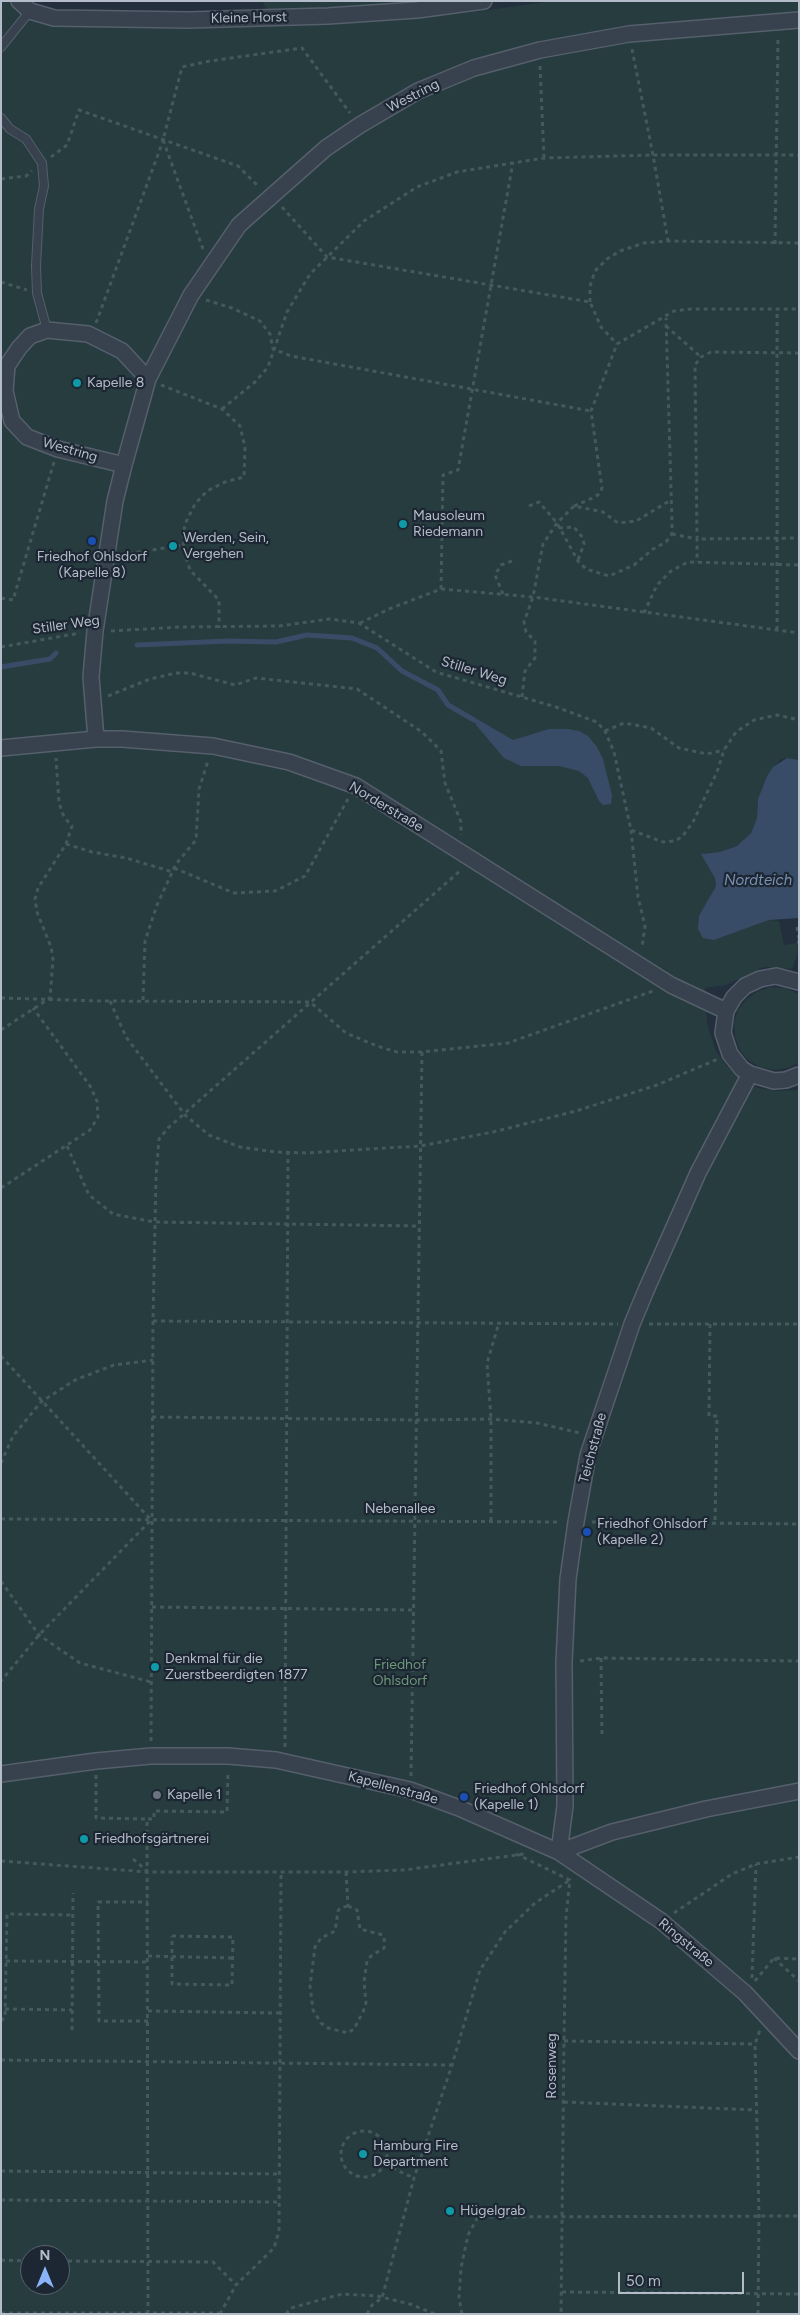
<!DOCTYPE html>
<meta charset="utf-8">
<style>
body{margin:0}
#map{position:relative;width:800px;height:2315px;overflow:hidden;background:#242f3e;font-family:Figtree,sans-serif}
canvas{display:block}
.frame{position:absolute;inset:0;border:2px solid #b4bcc9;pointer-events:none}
.north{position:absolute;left:20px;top:2245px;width:50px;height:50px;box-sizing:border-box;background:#1d2633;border:1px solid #59626f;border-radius:50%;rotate:0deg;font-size:14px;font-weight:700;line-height:20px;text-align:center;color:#b4bcc9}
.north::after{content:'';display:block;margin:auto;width:18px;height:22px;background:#8ab4f8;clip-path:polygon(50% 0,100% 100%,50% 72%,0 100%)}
.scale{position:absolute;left:618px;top:2272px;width:126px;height:22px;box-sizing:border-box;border:2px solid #b4bcc9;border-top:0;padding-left:6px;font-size:15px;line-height:18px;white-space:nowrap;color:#b4bcc9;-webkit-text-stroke:4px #1d2633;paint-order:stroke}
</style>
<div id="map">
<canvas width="800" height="2315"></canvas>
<div class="frame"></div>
<div class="north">N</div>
<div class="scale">50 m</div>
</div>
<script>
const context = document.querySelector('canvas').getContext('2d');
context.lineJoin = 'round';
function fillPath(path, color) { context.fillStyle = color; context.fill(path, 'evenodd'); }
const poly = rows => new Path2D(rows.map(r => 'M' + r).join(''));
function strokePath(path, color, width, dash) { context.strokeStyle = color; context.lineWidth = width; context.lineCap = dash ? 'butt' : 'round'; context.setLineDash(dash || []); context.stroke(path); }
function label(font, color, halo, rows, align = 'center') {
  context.font = font + ' Figtree,sans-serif'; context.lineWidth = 4.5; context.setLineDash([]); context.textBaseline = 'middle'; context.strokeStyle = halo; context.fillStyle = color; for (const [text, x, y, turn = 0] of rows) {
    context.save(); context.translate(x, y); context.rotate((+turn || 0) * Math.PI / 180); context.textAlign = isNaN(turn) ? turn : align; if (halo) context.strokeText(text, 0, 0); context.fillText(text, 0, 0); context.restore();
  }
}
fillPath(poly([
 [1,1,11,1,23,13,192,26,328,25,474,12,554,1,799,1,799,760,787,758,781,759,767,776,758,799,757,818,751,833,737,846,720,852,704,853,715,878,716,886,709,898,714,940,769,920,779,921,784,945,797,943,798,952,792,969,764,967,726,985,705,988,707,1024,716,1051,727,1066,758,1088,777,1091,799,1090,799,2314,1,2314],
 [30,2255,60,2255,60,2285,30,2285],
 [262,1,450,1,269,13],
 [771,987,785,988,799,994,799,1063,788,1068,774,1070,760,1067,748,1060,740,1050,735,1037,734,1023,738,1010,747,999,758,991]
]), '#263c3f');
fillPath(poly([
 [477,719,513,740,549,729,568,729,579,731,588,736,597,747,603,759,612,795,611,804,603,805,599,801,588,778,579,771,559,766,521,766,504,758,476,725,474,720],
 [787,758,799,760,799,918,769,920,714,940,703,938,698,929,699,916,716,886,715,878,701,854,720,852,737,846,751,833,757,818,758,799,767,776,773,767]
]), '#394c67');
strokePath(poly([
 [137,645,228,641,276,642,307,635,352,638,377,648,402,671,438,690,448,705,474,720],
 [1,667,50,659,56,653]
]), '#394c67', 5);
const service = poly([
 [1,47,30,11],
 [1,118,10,129,26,139,42,163,44,186,39,209,36,266,37,293,47,330]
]);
const minor = poly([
 [19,1,30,11,54,18,189,20,328,16,417,10,484,1],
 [124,465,58,449,27,437,12,421,5,391,7,366,19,348,30,336,47,330,88,334,122,351,148,379],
 [96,739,91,677,95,631,115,501,124,465,148,379,191,295,239,225,326,148,360,125,418,91,474,68,540,50,629,34,799,20],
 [1,748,96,739,122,739,213,746,289,762,356,786,671,985,726,1011],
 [799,982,776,976,760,979,745,986,734,997,726,1011,723,1033,730,1054,742,1069,750,1074,774,1081,786,1080,799,1075],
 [1,1774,96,1761,151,1756,228,1756,276,1760,410,1790,459,1808,559,1852,661,1921,745,1993,799,2051],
 [559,1852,565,1806,564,1662,568,1579,576,1522,588,1455,632,1324,647,1288,698,1173,750,1074],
 [559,1852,612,1832,706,1809,799,1791]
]);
strokePath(service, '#565f6c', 10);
strokePath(minor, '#565f6c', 18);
strokePath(poly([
 [632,49,653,155,668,241],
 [540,66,544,158],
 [51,157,67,145,79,110,238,166,259,187],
 [1,179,26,176,32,171],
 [282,207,327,257,590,302,601,327,617,344],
 [775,244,778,36],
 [203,249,163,140,182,67,210,61,302,48,350,113],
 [1,282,27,290],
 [206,300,232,308,260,321,270,334,273,349,291,356,591,411],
 [590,302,590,286,595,271,607,259,620,251,644,243,668,241,799,243],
 [96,323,163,141],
 [666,326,701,357],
 [799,353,711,352,701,357,695,365,697,539,799,538],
 [161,385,222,409,240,426,245,447,244,477,225,482,207,491,195,504,186,522,183,533,184,551,190,570,219,600,219,628],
 [222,409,255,382,268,367,287,312,310,274,364,221,417,187,457,172,544,158,653,155,799,155],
 [529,506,539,502,557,523,578,561,586,569,609,576,634,565,653,549,666,542,672,534,672,524,666,318],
 [574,506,595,497,600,493,602,488,591,411,617,344,674,311,691,309,799,309],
 [559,528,574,527,583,538,584,544,578,560],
 [672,534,697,539,697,562],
 [121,555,183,545],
 [441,589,443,475,458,470,513,162],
 [503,594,495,575,501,565,512,561],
 [1,598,13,600,54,462],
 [644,613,657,585,671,571,688,562,799,565],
 [360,623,389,609,441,589,533,597,799,633],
 [777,630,777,309],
 [111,631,180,627,279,626,330,619,359,623,436,672,556,707,597,722,605,731,614,752,631,830,663,842,674,841,682,837,693,822,717,772,724,750,736,732,754,720,777,715,799,720],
 [1,647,80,633],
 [108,696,150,679,176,673,190,673,235,685,256,678,357,689,422,732,441,751,445,783,461,822,461,835],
 [522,697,525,671,535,658,535,641,526,632,524,622,533,597,543,544,557,523,574,506,603,512,618,523,636,521,671,500],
 [605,731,624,723,651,728,679,748,707,754,724,750],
 [631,830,638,897,645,926,642,948],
 [66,844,92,852,126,858,173,872],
 [174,868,234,893,275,891,305,876,348,799],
 [797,927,799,939],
 [797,942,799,942],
 [1,998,101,1001,310,1002,346,1033,377,1046,397,1052,422,1052,508,1043,653,991],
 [143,1000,145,941,157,905,176,864,196,840,199,789,208,761],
 [110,1001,126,1037,185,1115,209,1135,240,1147,275,1152,306,1153,420,1146,493,1132,576,1111,657,1085,718,1059],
 [1,1030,50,998,53,959,51,947,37,912,35,899,38,888,66,844,72,826,64,817,59,803,56,758],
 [67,1146,89,1195,113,1214,155,1222,419,1226],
 [1,1188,90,1130,98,1117,97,1101,90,1086,33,1008],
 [153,1321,618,1324],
 [649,1324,799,1324],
 [710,1324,709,1416,717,1416,715,1523],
 [1,1356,151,1520,39,1635,1,1681],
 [152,1417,416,1420,491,1419,537,1423,580,1433],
 [1,1463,13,1436,41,1402,75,1380,114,1365,153,1360],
 [1,1519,561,1522],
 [491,1521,491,1419,487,1363,499,1323],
 [592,1522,799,1524],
 [1,1581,39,1635,80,1663,151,1682],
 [152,1607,413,1610],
 [601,1658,602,1737],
 [580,1661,601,1658,799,1661],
 [151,1741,153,1321,156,1176,159,1139,168,1128,461,870],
 [285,1747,288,1152],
 [96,1775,96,1818,147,1819],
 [411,1776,422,1052],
 [516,1854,570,1880,566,1916,564,2041,561,2314],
 [133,1859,147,1871],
 [1,1861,148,1872,346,1872,404,1870,524,1854],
 [346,1872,348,1906],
 [348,1906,357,1910,360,1929,383,1935,385,1943,384,1948,371,1956,367,1961,364,1982,366,2003,363,2012,354,2029,348,2033,328,2028,321,2023,313,2010,310,1986,315,1947,321,1938,335,1931,338,1911,340,1908,348,1906],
 [674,1913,732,1874,756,1864,799,1857],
 [172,1936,233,1937,232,1985,172,1984,172,1936],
 [148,1956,233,1958],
 [774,1958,799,1981],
 [6,1961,148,1962],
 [752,1978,756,1864],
 [755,1981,774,1958,799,1959],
 [5,2009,72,2010],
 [148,2011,280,2013],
 [1,2021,5,2017,7,1914,73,1915],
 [148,2021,99,2021,98,1902,148,1902],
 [72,2030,73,1893],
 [564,2041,755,2044],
 [1,2060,452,2065],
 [564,2102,756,2110],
 '341 2154a23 23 0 1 1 46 0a23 23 0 1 1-46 0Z',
 [385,2165,414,2178],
 [1,2171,279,2174],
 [1,2200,278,2202],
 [1,2260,30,2261],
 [60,2261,213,2262,236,2285],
 [562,2292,799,2294],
 [1,2313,221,2313],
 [148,2314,147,1819,154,1819,154,1811,227,1812,228,1771],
 [220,2314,236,2285,274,2248,279,2231,281,1873],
 [286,2314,291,2308,342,2294,377,2296,410,2304,435,2314],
 [367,2314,372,2305,382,2298,414,2178,452,2065,480,1970,505,1932,535,1903,570,1880],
 [462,2314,459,2298,461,2268,468,2235,478,2217,799,2216],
 [758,2314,759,2216,755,2044,760,2030]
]), '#44595c', 3, [4, 4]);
strokePath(service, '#38414e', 8);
strokePath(minor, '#38414e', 15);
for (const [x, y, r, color] of [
 [77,383,5,"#0f9aa8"],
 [403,524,5,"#0f9aa8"],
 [92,541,5,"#1a4fb4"],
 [173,546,5,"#0f9aa8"],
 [587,1532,5,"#1a4fb4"],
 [155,1667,5,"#0f9aa8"],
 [157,1795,5,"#6b7280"],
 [464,1797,5,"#1a4fb4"],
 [84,1839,5,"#0f9aa8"],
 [363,2154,5,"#0f9aa8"],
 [450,2211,5,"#0f9aa8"]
]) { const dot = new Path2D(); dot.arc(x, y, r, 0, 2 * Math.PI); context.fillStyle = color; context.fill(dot); strokePath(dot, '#1d2633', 2); }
label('14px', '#b4bcc9', '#1d2633', [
 ["Kleine Horst",249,18,-1],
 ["Westring",413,96,-27],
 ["Westring",70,450,16],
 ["Stiller Weg",66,625,-8],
 ["Stiller Weg",474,671,17],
 ["Norderstraße",386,807,31],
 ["Teichstraße",593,1448,-75],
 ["Nebenallee",400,1509],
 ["Kapellenstraße",393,1788,15],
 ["Ringstraße",686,1943,40],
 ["Rosenweg",552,2066,-90]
]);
label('14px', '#b4bcc9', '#1d2633', [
 ["Kapelle 8",87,383],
 ["Mausoleum",413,516],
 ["Riedemann",413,532],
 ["Werden, Sein,",183,538],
 ["Vergehen",183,554],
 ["Friedhof Ohlsdorf",92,557,"center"],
 ["(Kapelle 8)",92,573,"center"],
 ["Friedhof Ohlsdorf",597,1524],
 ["(Kapelle 2)",597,1540],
 ["Denkmal für die",165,1659],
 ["Zuerstbeerdigten 1877",165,1675],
 ["Friedhof Ohlsdorf",474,1789],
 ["(Kapelle 1)",474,1805],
 ["Kapelle 1",167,1795],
 ["Friedhofsgärtnerei",94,1839],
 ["Hamburg Fire",373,2146],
 ["Department",373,2162],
 ["Hügelgrab",460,2211]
], 'left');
label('14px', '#6b9a76', '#1d2633', [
 ["Friedhof",400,1665],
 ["Ohlsdorf",400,1681]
]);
label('italic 15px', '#7c92b1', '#1d2633', [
 ["Nordteich",758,881]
]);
</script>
